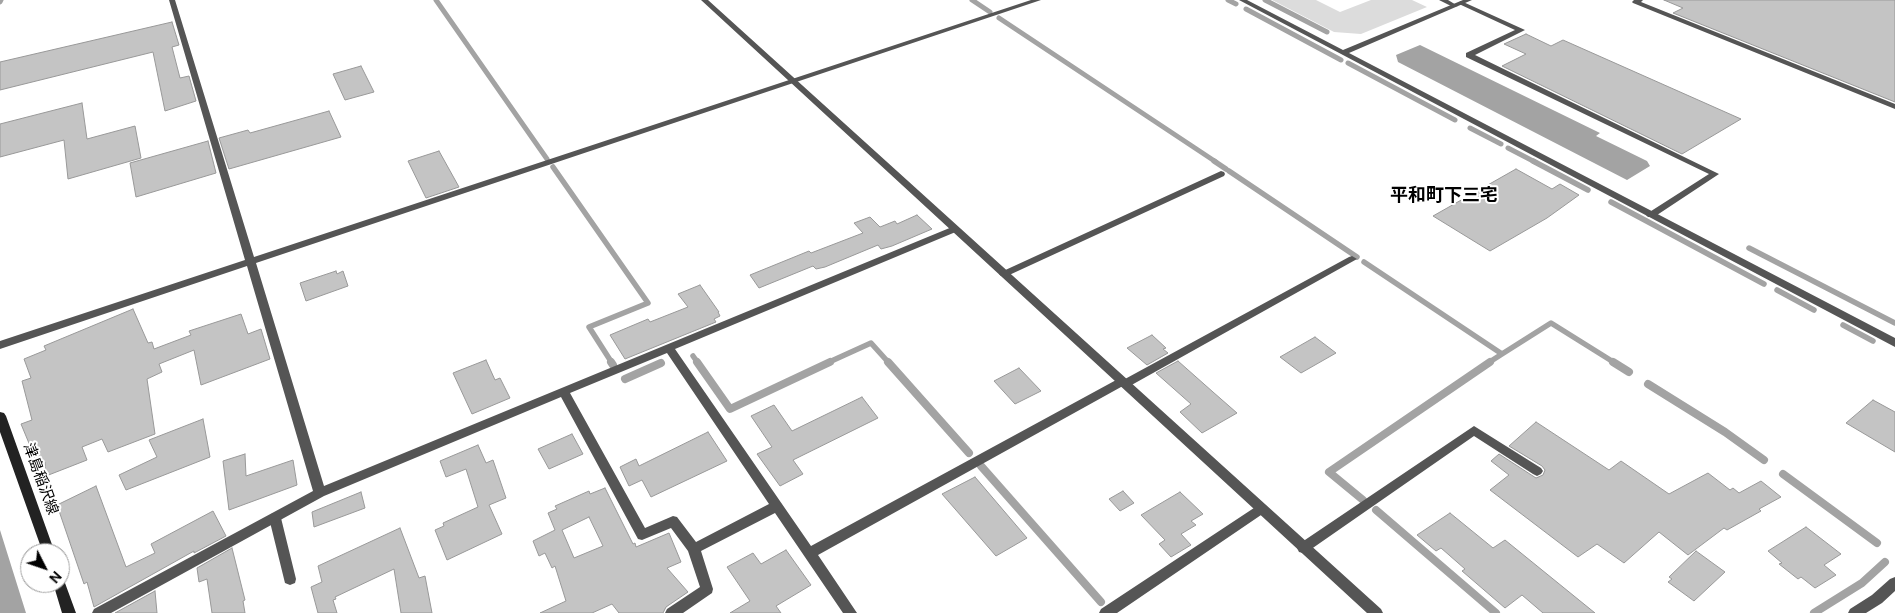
<!DOCTYPE html>
<meta charset="utf-8">
<style>
body{margin:0}
#map{position:relative;width:1895px;height:613px;overflow:hidden;background:#fff;font-family:"DM Sans",sans-serif}
canvas{display:block}
.north{position:absolute;left:20px;top:543px;width:50px;height:50px;box-sizing:border-box;background:#fff;border:1px solid #999;border-radius:50%;rotate:131deg;font-size:14px;font-weight:700;line-height:20px;text-align:center;color:#000}
.north::after{content:'';display:block;margin:auto;width:18px;height:22px;background:#000;clip-path:polygon(50% 0,100% 100%,50% 72%,0 100%)}
</style>
<div id="map">
<canvas width="1895" height="613"></canvas>
<div class="north">N</div>
</div>
<script>
const context = document.querySelector('canvas').getContext('2d');
context.lineJoin = 'round';
function fillPath(path, color) { context.fillStyle = color; context.fill(path, 'evenodd'); }
const poly = rows => new Path2D(rows.map(r => 'M' + r).join(''));
function strokePath(path, color, width, dash) { context.strokeStyle = color; context.lineWidth = width; context.lineCap = dash ? 'butt' : 'round'; context.setLineDash(dash || []); context.stroke(path); }
function label(font, color, halo, rows, align = 'center') {
  context.font = font + ' "DM Sans","Noto Sans JP",sans-serif'; context.lineWidth = 4; context.setLineDash([]); context.textBaseline = 'middle'; context.strokeStyle = halo; context.fillStyle = color; for (const [text, x, y, turn = 0] of rows) {
    context.save(); context.translate(x, y); context.rotate((+turn || 0) * Math.PI / 180); context.textAlign = isNaN(turn) ? turn : align; if (halo) context.strokeText(text, 0, 0); context.fillText(text, 0, 0); context.restore();
  }
}
fillPath(poly([
 [1272,0,1316,0,1340,12,1371,0,1412,0,1427,7,1361,34,1334,32]
]), '#dcdcdc');
fillPath(poly([
 [1420,45,1600,133,1596,136,1647,161,1650,166,1627,180,1398,62,1396,55],
 [0,530,26,613,0,613]
]), '#a3a3a3');
strokePath(poly([
 [436,0,547,159],
 [972,0,990,12],
 [1228,0,1236,4],
 [1265,0,1327,32],
 [0,2,1,0],
 [1246,9,1341,60],
 [999,18,1216,162],
 [1348,63,1455,120],
 [1470,128,1501,144],
 [1508,148,1535,162]
]), '#a3a3a3', 5);
strokePath(poly([
 [1214,161,1226,169],
 [1533,161,1588,190],
 [553,167,648,303,589,327,612,363],
 [1229,171,1357,257],
 [1611,202,1764,284],
 [1749,248,1895,323],
 [1364,262,1502,354,1551,323,1615,363],
 [1777,290,1814,310],
 [1843,325,1873,341],
 [693,356,698,363],
 [827,363,871,343,889,363],
 [1488,363,1502,354]
]), '#a3a3a3', 5.5);
strokePath(poly([
 [611,362,613,365],
 [697,362,730,409,830,362],
 [888,362,969,453],
 [1613,362,1629,372],
 [625,379,661,363],
 [1648,384,1725,432,1764,460],
 [981,466,1101,602],
 [1783,474,1877,543],
 [1363,500,1329,472,1490,362],
 [1376,510,1496,613],
 [1814,613,1862,583,1885,562]
]), '#a3a3a3', 8);
const building = poly([
 [1664,0,1895,0,1895,102,1673,13,1683,8,1664,0],
 [172,22,179,45,172,47,180,78,189,76,196,101,165,111,153,52,0,90,0,62,172,22],
 [1526,34,1551,46,1563,40,1741,119,1682,154,1502,66,1526,54,1504,44,1526,34],
 [361,66,374,92,345,100,333,74,361,66],
 [82,103,87,139,135,126,141,158,68,179,64,140,0,157,0,124,82,103],
 [329,111,341,137,229,169,219,138,248,130,250,133,329,111],
 [208,141,216,173,136,197,130,163,208,141],
 [439,151,459,187,426,198,408,161,439,151],
 [1516,169,1552,189,1560,184,1579,195,1547,218,1490,251,1433,216,1516,169],
 [917,215,932,229,892,246,881,249,878,245,825,267,816,269,813,266,759,288,750,275,809,251,811,253,863,233,854,223,870,217,880,227,895,221,897,224,917,215],
 [336,271,337,274,343,271,348,286,306,301,300,283,336,271],
 [700,285,719,312,718,312,720,316,714,319,716,322,625,359,610,335,648,319,650,322,688,307,678,294,700,285],
 [133,309,148,343,152,342,154,349,191,335,189,331,241,314,248,334,261,329,270,359,201,385,194,350,159,364,162,372,147,379,155,434,108,452,102,439,82,447,87,460,46,476,45,462,38,465,21,424,32,420,22,381,31,378,24,359,46,350,44,346,133,309],
 [1152,335,1166,348,1163,349,1168,353,1147,365,1127,348,1152,335],
 [1315,337,1336,353,1301,373,1280,357,1315,337],
 [486,360,495,380,500,378,510,398,472,414,453,373,486,360],
 [1178,361,1213,392,1237,413,1202,433,1180,412,1191,404,1156,373,1178,361],
 [1019,368,1041,391,1015,404,994,381,1019,368],
 [862,397,878,418,793,460,803,474,780,486,757,454,772,447,751,416,774,405,792,431,862,397],
 [1873,400,1895,412,1895,452,1846,423,1873,400],
 [203,419,210,457,126,490,119,475,157,457,149,440,203,419],
 [1536,422,1609,470,1621,461,1669,494,1708,473,1730,490,1733,488,1739,493,1761,481,1781,497,1759,509,1761,511,1727,530,1724,528,1688,555,1659,532,1624,563,1597,544,1578,557,1490,490,1509,475,1491,461,1499,454,1536,478,1543,475,1545,470,1542,466,1509,446,1536,422],
 [708,432,727,461,651,497,642,480,629,486,620,467,636,459,639,466,708,432],
 [572,434,583,454,549,469,538,449,572,434],
 [478,445,486,463,493,460,506,498,489,505,502,534,447,560,435,530,444,526,443,523,478,507,466,469,446,477,440,461,478,445],
 [245,454,246,476,293,460,297,485,229,510,223,461,245,454],
 [975,477,1027,538,996,556,942,494,975,477],
 [96,486,126,567,155,553,151,544,213,511,226,536,194,553,194,551,94,607,87,582,84,584,57,505,96,486],
 [605,488,633,544,635,543,636,547,669,533,681,562,667,568,688,592,666,607,663,613,619,613,612,604,592,613,540,613,566,601,555,566,552,568,545,553,539,556,533,541,555,530,548,513,557,509,555,506,589,491,590,494,605,488],
 [589,517,603,546,574,558,562,530,589,517],
 [1123,491,1134,503,1120,511,1109,499,1123,491],
 [361,492,365,508,314,527,312,512,361,492],
 [1180,492,1203,514,1191,521,1196,525,1181,534,1191,545,1171,557,1159,544,1165,540,1141,515,1180,492],
 [1450,513,1493,548,1505,540,1595,613,1543,613,1522,595,1505,608,1462,571,1465,569,1441,548,1436,551,1417,535,1450,513],
 [1806,527,1841,554,1824,565,1836,575,1815,588,1801,577,1798,579,1779,564,1782,563,1768,551,1806,527],
 [400,528,419,578,425,576,432,613,401,613,394,569,335,597,336,599,333,600,337,613,318,613,311,587,322,582,318,566,400,528],
 [232,548,245,600,243,601,245,613,212,613,207,579,199,582,197,568,232,548],
 [786,550,811,585,776,606,781,613,730,613,750,601,727,567,753,553,761,564,786,550],
 [1696,551,1725,572,1694,601,1668,582,1672,579,1669,577,1696,551],
 [155,591,157,613,115,613,155,591]
]);
fillPath(building, '#c4c4c4');
strokePath(building, '#999', 1);
fillPath(poly([
 [1439,0,1448,0,1458,6,1453,7,1439,0],
 [1634,0,1643,0,1641,2,1895,104,1895,109,1633,3,1632,2,1634,0],
 [1461,1,1525,30,1475,55,1719,174,1654,217,1648,217,1646,215,1648,213,1709,174,1466,57,1466,53,1515,30,1459,4,1458,3,1461,1],
 [1474,426,1541,468,1543,471,1541,474,1537,476,1533,474,1474,436,1307,552,1303,553,1299,552,1297,548,1299,544,1474,426],
 [275,513,279,514,281,518,296,579,295,583,290,585,285,583,284,579,269,518,271,514,275,513]
]), '#555');
fillPath(poly([
 [169,0,175,0,254,257,1031,0,1041,0,256,263,324,486,952,227,958,227,960,229,958,231,675,349,811,546,1118,379,1125,379,1349,257,1352,256,1357,259,1128,387,1121,387,818,555,857,613,843,613,775,513,701,551,713,589,712,593,683,613,665,613,667,609,700,587,688,551,671,528,642,540,638,539,561,397,324,496,111,613,92,613,94,609,313,491,247,266,0,349,0,341,245,260,169,0],
 [667,353,769,504,696,542,677,517,673,516,645,528,570,393,667,353],
 [1221,171,1224,172,1225,174,1224,176,1007,276,1001,276,999,274,1001,272,1221,171],
 [1260,504,1264,505,1266,509,1264,513,1117,613,1099,613,1101,609,1260,504]
]), '#555');
fillPath(poly([
 [701,0,708,0,1381,609,1383,613,1367,613,701,0],
 [1239,0,1247,0,1343,50,1463,0,1472,0,1349,53,1895,338,1895,347,1239,0],
 [1895,577,1895,591,1882,603,1866,613,1848,613,1850,609,1872,595,1890,579,1895,577]
]), '#555');
fillPath(poly([
 [0,412,4,413,6,416,55,553,43,553,0,432,0,412],
 [60,578,64,579,65,583,76,613,62,613,53,583,60,583,60,578]
]), '#222');
label('15px', '#000', '#fff', [
 ["津島稲沢線",40,479,70]
]);
label('bold 18px', '#000', '#fff', [
 ["平和町下三宅",1444,196]
]);
</script>
